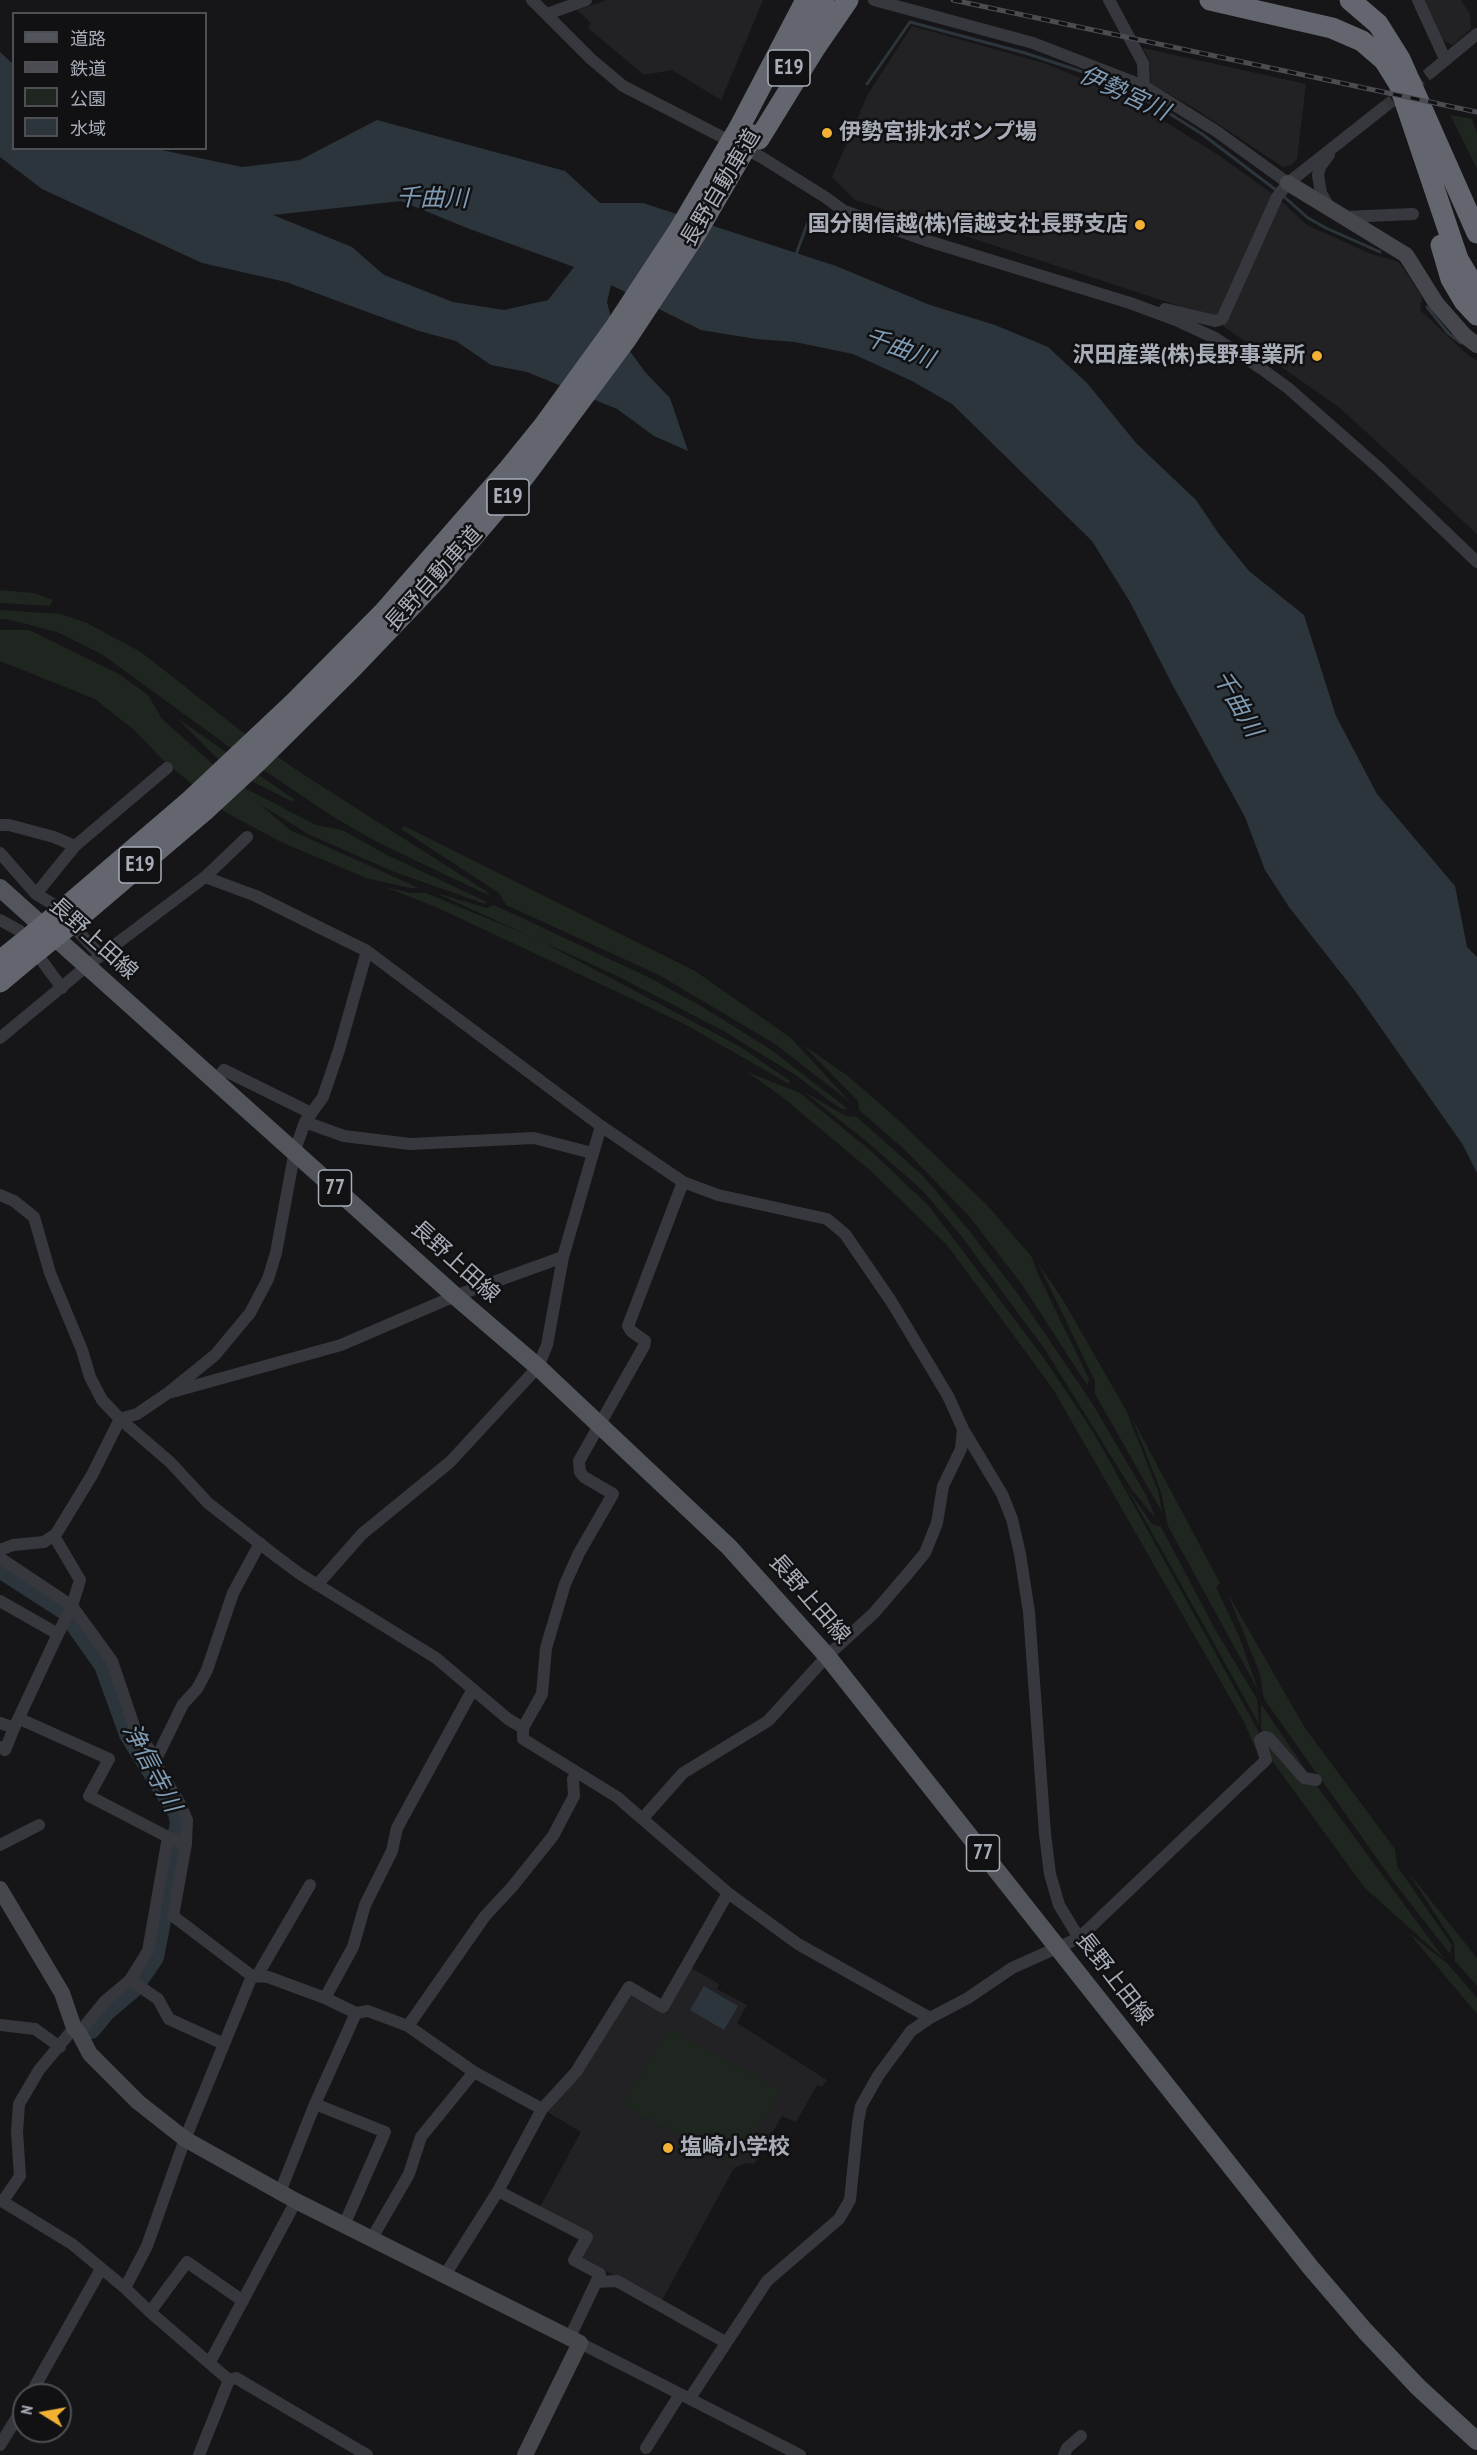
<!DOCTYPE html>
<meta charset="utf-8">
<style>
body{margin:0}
#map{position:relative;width:1477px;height:2455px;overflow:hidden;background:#161618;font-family:"PT Sans Narrow","Noto Sans JP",sans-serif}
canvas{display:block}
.legend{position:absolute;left:12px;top:12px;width:195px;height:138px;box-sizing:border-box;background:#111113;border:2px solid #4d4f55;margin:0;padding:8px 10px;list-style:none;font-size:18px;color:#a8adb8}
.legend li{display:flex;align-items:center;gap:12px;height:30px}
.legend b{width:30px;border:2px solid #4d4f55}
.north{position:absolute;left:12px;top:2383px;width:60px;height:60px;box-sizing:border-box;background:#111113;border:2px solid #4d4f55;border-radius:50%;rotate:281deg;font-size:16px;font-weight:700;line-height:24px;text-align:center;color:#a8adb8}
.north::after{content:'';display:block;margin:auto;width:21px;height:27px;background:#f2b134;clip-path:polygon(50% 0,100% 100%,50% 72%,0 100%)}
</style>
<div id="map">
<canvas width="1477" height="2455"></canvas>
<ul class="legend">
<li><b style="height:8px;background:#53555c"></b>道路</li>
<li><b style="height:8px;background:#4a4c52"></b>鉄道</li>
<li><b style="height:16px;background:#1e261f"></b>公園</li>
<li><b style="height:16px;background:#2c353c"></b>水域</li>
</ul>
<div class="north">N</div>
</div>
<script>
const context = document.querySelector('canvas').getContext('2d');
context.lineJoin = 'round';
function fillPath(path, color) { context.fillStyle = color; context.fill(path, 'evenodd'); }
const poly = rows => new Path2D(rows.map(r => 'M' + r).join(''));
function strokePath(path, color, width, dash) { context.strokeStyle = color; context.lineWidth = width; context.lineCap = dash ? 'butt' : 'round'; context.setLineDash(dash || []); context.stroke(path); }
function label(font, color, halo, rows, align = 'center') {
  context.font = font + ' "PT Sans Narrow","Noto Sans JP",sans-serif'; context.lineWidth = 5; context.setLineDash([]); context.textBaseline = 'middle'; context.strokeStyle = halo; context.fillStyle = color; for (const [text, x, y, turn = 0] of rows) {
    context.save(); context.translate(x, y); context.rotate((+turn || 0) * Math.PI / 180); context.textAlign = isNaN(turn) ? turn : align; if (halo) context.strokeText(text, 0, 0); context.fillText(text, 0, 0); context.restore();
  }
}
fillPath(poly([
 [607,0,763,0,721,100,672,70,644,75,588,28,591,23,577,10],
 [1424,0,1461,0,1470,14,1471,29,1453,45,1440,39],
 [912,26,1044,63,1124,96,1220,156,1274,195,1222,311,1217,316,1210,316,855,200,832,177,868,94],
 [1143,48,1306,84,1297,159,1292,165,1283,167,1194,108,1151,84,1149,59],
 [1280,200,1307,225,1371,254,1399,262,1422,297,1420,310,1469,356,1477,360,1477,534,1340,408,1223,326],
 [690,1967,719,1984,717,1989,747,2005,737,2023,827,2080,822,2087,817,2085,796,2122,782,2116,754,2164,746,2163,734,2168,661,2302,583,2258,582,2253,593,2235,540,2207,581,2132,546,2111,629,1991,665,2011]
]), '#222225');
fillPath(poly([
 [1450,115,1472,119,1477,133,1477,169],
 [0,590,34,593,53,600,50,606,0,603],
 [0,610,61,614,87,623,141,652,241,731,298,771,486,891,490,896,377,842,332,816,228,746,103,655,57,632,6,619,0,619],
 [0,630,29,630,119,674,148,695,162,719,233,782,316,825,342,830,387,855,487,902,485,904,392,871,310,835,261,805,290,830,419,888,410,888,366,878,281,842,225,812,163,760,134,730,95,699,0,661],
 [177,718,295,800,291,801,257,784,221,762],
 [404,826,695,971,791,1038,850,1102,775,1044,659,975,506,905,499,893,401,829],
 [385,887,412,893,426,893,537,939,739,1046,790,1081,789,1084,688,1026,628,997,438,908],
 [436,893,480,906,487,908,494,905,648,977,701,1006,770,1049,848,1109,842,1109,827,1099,797,1076,722,1030,617,976],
 [803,1045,848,1076,895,1117,987,1205,1032,1257,1037,1272,1089,1379,1087,1385,1023,1286,969,1216,905,1150,859,1110,858,1101],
 [747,1072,800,1093,872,1152,928,1205,1043,1357,1094,1433,1254,1723,1258,1731,1260,1759,1244,1722,1053,1389,947,1245,872,1172,781,1096],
 [804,1092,846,1116,857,1117,923,1176,967,1228,1018,1294,1092,1403,1146,1495,1156,1519,1132,1490,1046,1351,959,1233,922,1190,865,1140],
 [1038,1263,1063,1300,1127,1412,1158,1491,1162,1512,1095,1394,1095,1381],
 [1131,1416,1220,1583,1216,1587,1239,1636,1258,1690,1168,1526,1161,1492],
 [1127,1488,1152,1524,1161,1527,1215,1629,1257,1699,1259,1724],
 [1227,1592,1305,1728,1395,1849,1397,1866,1452,1945,1450,1954,1393,1881,1264,1699,1260,1674],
 [1261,1704,1310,1776,1261,1729],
 [1266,1740,1317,1786,1445,1960,1364,1887,1270,1758],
 [1408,1872,1477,1958,1477,1986,1455,1961,1454,1943],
 [1409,1933,1448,1964,1477,1998,1477,2014],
 [669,2028,782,2091,733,2164,622,2105]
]), '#1e261f');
fillPath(poly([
 [0,52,13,64,14,148,157,149,242,167,300,160,377,120,565,171,600,203,643,203,836,266,930,305,995,325,1048,347,1087,383,1136,443,1196,500,1219,534,1249,571,1304,615,1336,716,1377,794,1455,886,1467,947,1477,957,1477,1173,1463,1145,1355,991,1289,907,1265,870,1245,817,1172,684,1130,602,1092,541,952,404,912,381,853,354,795,342,756,339,701,330,611,285,607,302,614,329,645,372,670,398,688,451,654,436,617,409,527,372,491,365,456,341,419,331,286,282,202,263,42,189,0,157],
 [401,201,467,228,574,267,548,300,504,310,453,302,384,275,352,247,273,215],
 [704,1986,738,2006,724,2030,690,2010]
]), '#2c353c');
strokePath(poly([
 [867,84,910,22,1025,53,1083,72,1122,89,1159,107,1202,134,1276,190],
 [1281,194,1308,218,1326,228,1380,252],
 [795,257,808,222],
 [1427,307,1448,333,1461,343]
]), '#2c353c', 3);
strokePath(poly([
 [0,1568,65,1610,104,1665,129,1734,178,1813,180,1823,154,1957,132,1989,105,2012,91,2029]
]), '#2c353c', 20);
strokePath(poly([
 [1383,108,1431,72]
]), '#333438', 12, [12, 6]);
strokePath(poly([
 [532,0,591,59,623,86,761,157,825,197,844,211,928,241,1130,303,1176,320,1215,338,1262,369,1288,388,1380,469,1477,562],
 [874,0,1033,43,1144,86,1216,131,1288,183],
 [1109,0,1143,63,1144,86],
 [1418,0,1445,59],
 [547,14,586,0],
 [1431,72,1477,34],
 [1329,207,1321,193,1318,175,1320,167,1329,155],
 [1344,217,1413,214],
 [1165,309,1215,321,1222,319,1277,197,1288,183,1383,108],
 [0,825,9,825,54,837,75,846],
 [0,853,36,894],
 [205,877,256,896,367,951,601,1126,683,1182,718,1195,827,1219,845,1234,891,1301,948,1396,963,1429,1002,1494,1012,1519,1020,1554,1029,1612,1045,1834,1050,1874,1059,1905,1079,1938],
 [0,920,20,931,62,988],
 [101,956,51,903,36,894,75,846,167,768],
 [0,1038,87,966,205,877,247,837],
 [215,1081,224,1070,311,1113],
 [305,1122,344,1136,410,1144,534,1138,592,1153],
 [683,1182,628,1326,631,1331,645,1341,644,1346,579,1461,580,1472,584,1477,613,1494,579,1553,565,1584,546,1648,542,1694,523,1728,523,1739,617,1797,728,1893,798,1944,930,2018],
 [0,1195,14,1201,34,1217,50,1273,82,1350,90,1377,102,1400,120,1419,170,1462,208,1503,277,1557,300,1574,436,1658,508,1719,523,1728],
 [172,1392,341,1345,455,1296,563,1257],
 [260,1543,233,1593,207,1670,197,1689,183,1704,156,1759,159,1769,180,1804,187,1820,186,1844,173,1916,252,1976,268,1977,325,1998,356,2013,368,2011,408,2026,474,2072,542,2109],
 [0,1550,13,1545,44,1542,56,1534,92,1475,120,1419,137,1414,168,1393,215,1355,250,1313,268,1279,276,1253,295,1150,305,1122,323,1097,339,1050,367,951],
 [0,1558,72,1606,80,1580,54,1536],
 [317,1585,362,1534,450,1462,538,1367,547,1345,563,1257,601,1126],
 [0,1601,58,1634,14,1728,0,1723],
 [58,1634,72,1606,112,1661,135,1729,156,1759],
 [20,1719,109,1759,89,1796,168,1837,186,1844],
 [0,1747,5,1750,14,1728],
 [643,1818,683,1773,768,1721,827,1656,874,1613,910,1571,925,1553,937,1523,943,1486,961,1449,963,1429],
 [0,1845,39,1825],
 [257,1976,310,1885],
 [130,1980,158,1999,169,2019,224,2044],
 [325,1998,353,1947,365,1905,392,1851,397,1828,473,1689],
 [0,2025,35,2029,60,2047],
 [408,2026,485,1916,512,1887,553,1836,574,1796,573,1779,576,1774],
 [79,2033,105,2001,130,1980,148,1951,168,1837],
 [315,2104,385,2132,344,2225],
 [498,2191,587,2237,574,2260,600,2274,570,2337],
 [280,2192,315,2104,356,2013],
 [0,2200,72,2244,125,2288,150,2312,229,2380],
 [3,2201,20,2176,17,2132,19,2104,39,2070,74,2028],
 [372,2238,409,2174,421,2137,474,2072],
 [445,2275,498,2191,542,2109,576,2072,629,1987,663,2007,728,1893],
 [596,2282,617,2281,725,2342],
 [125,2288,147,2246,185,2139,252,1976],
 [150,2312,187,2262,243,2301],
 [580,2343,800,2455],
 [210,2362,296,2201],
 [229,2380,236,2378,367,2455],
 [30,2395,101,2269],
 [690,2398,767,2281,839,2219,850,2200,858,2122,861,2106,878,2076,911,2031,930,2018,968,1998,1012,1968,1079,1938,1266,1760,1260,1740,1264,1737,1269,1738,1304,1778,1316,1780],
 [0,2445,24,2406],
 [646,2448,680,2394],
 [199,2455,229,2380],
 [1064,2455,1067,2448,1081,2436]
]), '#37383d', 12);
strokePath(poly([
 [1288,183,1406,255,1436,303,1465,336,1477,345],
 [0,1889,62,1993,74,2028,79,2033,90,2054,138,2102,185,2139,296,2201,580,2343,525,2455]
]), '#45474d', 16);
strokePath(poly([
 [0,888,455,1296,538,1367,729,1547,827,1656,1311,2268,1365,2331,1418,2387,1477,2441]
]), '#53555c', 18);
strokePath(poly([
 [1210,0,1332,28,1362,41,1384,60,1399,84,1458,259,1477,291],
 [1350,0,1378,24,1400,59,1477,233],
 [797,53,824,0],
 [739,128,806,0],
 [759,139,815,48,848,0],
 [1441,245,1451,279,1464,301,1477,315],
 [66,907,191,800],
 [76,920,204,811],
 [0,961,20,945],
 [0,982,31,956]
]), '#63666e', 21);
const rail = poly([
 [953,0,1477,112]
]);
strokePath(rail, '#4a4c52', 5);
strokePath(rail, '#111113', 3, [9]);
strokePath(poly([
 [191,800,295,702,384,612,507,471,545,424,614,329,679,230,739,128],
 [204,811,258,761,353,667,438,578,524,477,627,338,695,235,753,135],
 [20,945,66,907],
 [31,956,76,920]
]), '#63666e', 21);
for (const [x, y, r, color] of [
 [827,133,6,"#f2b134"],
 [1140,225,6,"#f2b134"],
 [1317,356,6,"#f2b134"],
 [668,2148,6,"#f2b134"]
]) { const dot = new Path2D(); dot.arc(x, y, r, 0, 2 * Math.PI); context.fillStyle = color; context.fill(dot); strokePath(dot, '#111113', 2); }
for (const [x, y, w] of [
 [789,68,42],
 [508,497,42],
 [140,865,42],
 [335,1188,33],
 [983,1853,33]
]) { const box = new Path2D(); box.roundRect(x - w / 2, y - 18, w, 36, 4.5); context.fillStyle = '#111113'; context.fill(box); strokePath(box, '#a8adb8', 1.5); }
label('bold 21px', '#a8adb8', null, [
 ["E19",789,68],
 ["E19",508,497],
 ["E19",140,865],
 ["77",335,1188],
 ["77",983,1853]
]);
label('bold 22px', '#a8adb8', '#111113', [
 ["伊勢宮排水ポンプ場",839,133],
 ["国分関信越(株)信越支社長野支店",1128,225,"right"],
 ["沢田産業(株)長野事業所",1305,356,"right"],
 ["塩崎小学校",680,2148]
], 'left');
label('22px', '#a8adb8', '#111113', [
 ["長野自動車道",721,188,-59],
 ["長野自動車道",434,579,-48],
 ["長野上田線",93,939,42],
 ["長野上田線",455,1262,42],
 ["長野上田線",809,1599,49],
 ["長野上田線",1114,1979,52]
]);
label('italic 24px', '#7f9bb3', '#111113', [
 ["伊勢宮川",1124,94,25],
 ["千曲川",432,199,1],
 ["千曲川",899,349,20],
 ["千曲川",1237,704,60],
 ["浄信寺川",151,1768,62]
]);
</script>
